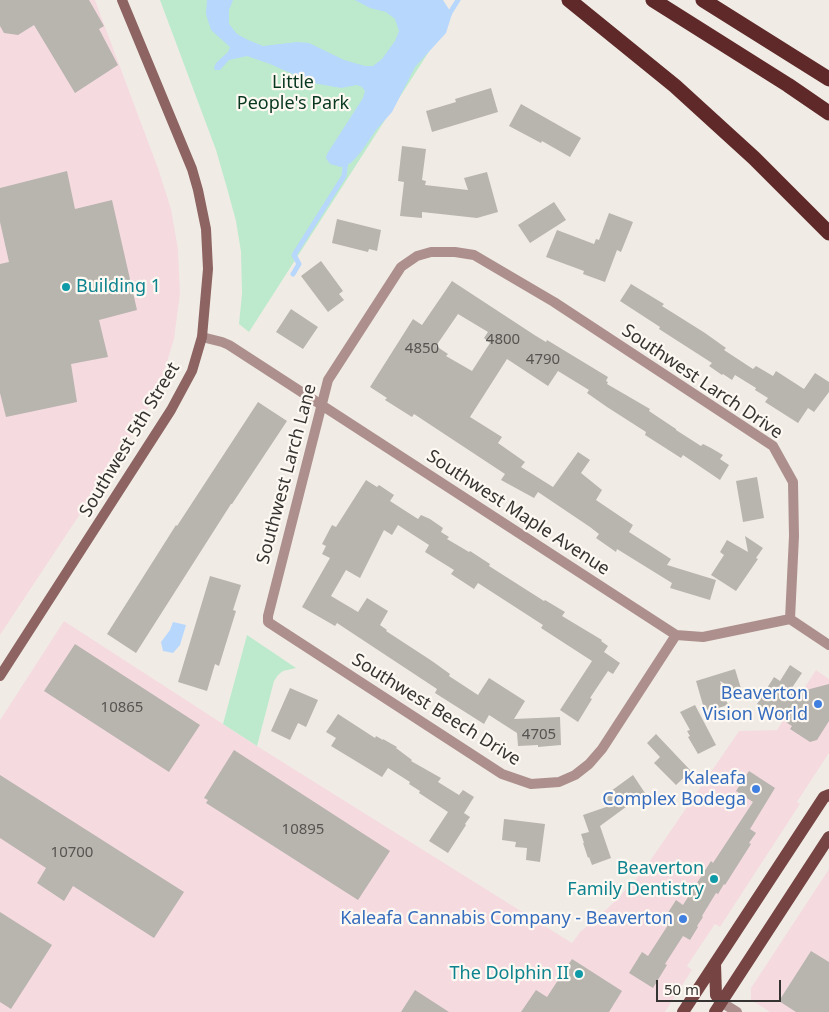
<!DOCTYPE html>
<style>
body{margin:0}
#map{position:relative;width:829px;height:1012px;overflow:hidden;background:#f0ece5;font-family:"Noto Sans",sans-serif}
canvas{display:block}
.scale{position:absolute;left:656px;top:980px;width:125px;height:22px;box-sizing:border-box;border:2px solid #363432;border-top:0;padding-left:6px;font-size:15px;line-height:18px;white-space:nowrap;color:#363432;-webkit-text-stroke:4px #fdf9f2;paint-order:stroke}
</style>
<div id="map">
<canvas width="829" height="1012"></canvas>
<div class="scale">50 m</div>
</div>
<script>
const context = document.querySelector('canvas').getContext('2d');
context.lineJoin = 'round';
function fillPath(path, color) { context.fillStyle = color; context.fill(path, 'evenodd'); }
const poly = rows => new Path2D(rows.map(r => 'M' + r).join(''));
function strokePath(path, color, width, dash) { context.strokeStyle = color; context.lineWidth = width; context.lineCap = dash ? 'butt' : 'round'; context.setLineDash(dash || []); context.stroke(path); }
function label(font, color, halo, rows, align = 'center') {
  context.font = font + ' "Noto Sans",sans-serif'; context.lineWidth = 4.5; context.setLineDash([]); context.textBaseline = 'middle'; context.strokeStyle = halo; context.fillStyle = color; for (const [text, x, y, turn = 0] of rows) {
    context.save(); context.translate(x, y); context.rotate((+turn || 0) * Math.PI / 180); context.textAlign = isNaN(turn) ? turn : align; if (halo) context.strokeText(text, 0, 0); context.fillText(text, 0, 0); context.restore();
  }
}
fillPath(poly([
 [0,0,95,0,159,171,171,209,178,249,180,294,174,339,160,385,151,403,139,425,0,635],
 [64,621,257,746,572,943,580,932,610,906,641,874,739,731,777,730,816,670,829,679,829,753,797,802,800,804,720,927,715,924,687,966,692,970,665,1012,0,1012,0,720],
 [829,869,829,1012,770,1012,751,1000,751,988]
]), '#f5dbe0');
fillPath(poly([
 [160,0,406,0,446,25,249,332,239,324,242,294,241,252,236,221,227,188,216,150],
 [247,635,296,668,283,671,278,675,274,681,257,746,223,724]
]), '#bdeacd');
fillPath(poly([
 [207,0,233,0,229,10,229,24,237,34,248,40,263,46,297,42,309,43,344,60,365,66,373,66,382,59,395,41,399,31,395,19,386,12,370,8,355,0,443,0,452,14,446,33,415,67,392,112,376,130,361,152,351,163,341,167,330,164,326,158,327,154,363,98,365,91,362,87,357,85,341,88,313,83,270,64,247,56,229,60,220,70,215,70,214,68,216,63,228,52,230,47,211,30,206,14],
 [173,622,186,625,180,645,173,653,163,651,161,642,170,630]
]), '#b7d7fd');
strokePath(poly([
 [448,16,458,0],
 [293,274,299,264,294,255,344,176,346,160]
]), '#b7d7fd', 5);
fillPath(poly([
 [0,0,89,0,104,26,99,29,118,65,75,93,34,25,18,35,4,33,0,26],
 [491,88,498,112,432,132,426,111,456,102,455,99],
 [521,104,581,138,570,157,542,141,541,143,509,126],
 [402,146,426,149,422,180,426,181,425,185,468,190,464,178,487,172,498,212,477,218,422,212,422,218,400,216,404,182,398,181],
 [67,171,75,209,112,200,137,310,99,320,108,357,71,364,77,402,6,417,0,393,0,264,9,262,0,222,0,188],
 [554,202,566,220,530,243,518,225],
 [609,213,633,222,621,252,617,250,605,282,583,274,584,271,546,257,557,230,594,244,596,239,599,240],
 [337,219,381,230,377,251,369,249,368,252,332,243],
 [321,261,343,291,339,294,344,300,328,312,301,276],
 [452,281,536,336,546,342,547,340,608,377,606,381,608,382,607,384,650,409,649,411,676,429,676,430,701,446,703,444,711,448,723,455,720,459,729,465,720,480,683,455,681,458,645,435,646,432,607,407,587,393,589,390,558,371,548,386,507,359,470,417,502,437,498,443,525,462,521,467,553,487,578,452,590,460,581,473,602,490,596,500,633,525,629,532,671,559,667,565,716,580,710,600,670,588,672,583,617,549,616,552,596,538,599,534,590,527,538,492,534,498,501,480,505,474,414,414,412,417,385,400,387,398,370,387,413,319,422,325],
 [458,314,488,332,484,338,490,343,472,371,446,356,448,354,436,346],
 [631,284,664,304,662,306,705,333,726,348,724,350,753,369,756,366,773,376,776,371,804,389,815,373,829,382,829,392,814,412,808,408,798,423,765,402,768,398,755,390,756,388,735,375,732,380,723,374,722,375,709,366,712,363,659,329,660,327,620,301],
 [291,309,318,327,303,349,276,332],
 [258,402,287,421,232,504,231,504,136,653,107,634,176,525,177,526],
 [757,477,764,518,743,522,736,481],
 [366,480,377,487,379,485,394,495,390,501,418,519,421,515,430,519,443,528,441,532,449,537,447,539,469,552,470,551,490,564,489,566,544,601,545,600,565,612,562,616,602,640,601,641,608,646,604,652,620,663,613,674,608,671,590,698,592,699,578,722,560,710,592,661,541,628,543,625,478,583,474,589,451,574,454,570,425,552,429,545,398,525,392,535,384,530,360,578,346,570,331,596,358,612,367,598,388,611,380,625,387,630,386,631,432,661,450,674,449,676,478,695,489,678,525,701,514,719,560,717,561,745,538,747,538,745,518,746,517,733,489,715,484,724,435,693,437,689,337,623,335,626,302,607,330,558,322,554,326,546,322,544,332,525,336,527],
 [745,536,763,548,756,558,758,559,736,591,711,575,724,555,720,552,727,540,748,552],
 [210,576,241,585,233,610,236,611,219,666,215,664,207,691,178,682],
 [75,644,200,725,169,772,44,691],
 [790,665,802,673,787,695,829,684,829,721,817,740,810,742,790,729,792,726,757,704,774,677,780,681],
 [735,669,743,695,720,681,728,705,705,712,696,681],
 [290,688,318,700,306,727,298,723,290,740,271,731],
 [695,705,716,745,698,754,688,737,690,736,687,731,690,730,680,712],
 [338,714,375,738,376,736,383,740,383,739,397,747,396,748,412,760,411,761,441,778,438,782,459,795,463,790,474,797,464,813,470,817,465,824,466,825,448,853,429,841,448,812,419,793,420,791,409,784,410,782,388,768,382,777,331,746,336,738,326,732],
 [656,734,691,771,676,785,654,763,660,757,647,743],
 [234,750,390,851,358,900,206,803,208,800,204,798],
 [749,771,775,788,750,829,756,833,749,843,751,844,725,885,724,884,718,894,716,893,702,916,703,917,697,926,698,927,690,940,683,936,665,964,667,965,653,988,629,973,642,952,648,956,668,925,662,922,676,900,683,905,711,861,713,863,753,802,736,791],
 [0,775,184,892,154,938,73,886,64,901,37,883,46,868,0,838],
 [633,775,645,793,600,826,611,858,592,865,589,857,588,858,583,843,584,843,581,834,589,832,583,815,609,806,604,799,613,793,611,791],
 [504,819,545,824,540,862,526,860,527,848,515,847,516,842,502,840],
 [0,912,52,945,11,1009,0,1002],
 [811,951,829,962,829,1012,796,1012,779,1001],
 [572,959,622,991,609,1012,521,1012,536,990,547,997],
 [415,990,449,1012,401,1012]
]), '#b8b4ae');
strokePath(poly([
 [202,337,222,342,229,345,676,635,703,637,790,619,829,645],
 [676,635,602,749,589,764,575,775,559,782,531,784,502,774,268,622,268,616,328,380,401,267,417,256,431,252,455,252,474,255,554,302,773,446,793,482,794,536,790,619],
 [721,1002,737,1012]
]), '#ad908e', 10);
strokePath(poly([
 [0,676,171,410,192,371,202,337,208,269,206,229,198,190,192,169,122,0]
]), '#8d6462', 10);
strokePath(poly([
 [715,964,716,995,721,1002],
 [683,1012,824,797,829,795],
 [715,1012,829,837]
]), '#754443', 12);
strokePath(poly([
 [569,0,675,86,754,158,829,233],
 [653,0,788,85,829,113],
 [703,0,829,79]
]), '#5f2929', 15);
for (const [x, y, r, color] of [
 [66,287,5,"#0f9aa8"],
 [818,704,5,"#3f7fe0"],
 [756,789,5,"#3f7fe0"],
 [714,879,5,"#0f9aa8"],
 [683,919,5,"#3f7fe0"],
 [579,974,5,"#0f9aa8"]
]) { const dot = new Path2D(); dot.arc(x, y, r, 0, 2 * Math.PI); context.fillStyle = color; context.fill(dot); strokePath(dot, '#fdf9f2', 2); }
label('15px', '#565451', null, [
 ["4800",503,340],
 ["4850",422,349],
 ["4790",543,360],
 ["10865",122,708],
 ["4705",539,735],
 ["10895",303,830],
 ["10700",72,853]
]);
label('18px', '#07371f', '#fdf9f2', [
 ["Little",293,83],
 ["People's Park",293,104]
]);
label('18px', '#0d838f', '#fdf9f2', [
 ["Building 1",76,287,"left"],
 ["Beaverton",704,869],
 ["Family Dentistry",704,890],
 ["The Dolphin II",569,974]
], 'right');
label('18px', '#363432', '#fdf9f2', [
 ["Southwest Larch Drive",702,382,34],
 ["Southwest 5th Street",130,440,-59],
 ["Southwest Larch Lane",287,474,-75],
 ["Southwest Maple Avenue",518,513,33],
 ["Southwest Beech Drive",436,710,32]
]);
label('18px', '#366cbe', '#fdf9f2', [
 ["Beaverton",808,694],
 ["Vision World",808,715],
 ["Kaleafa",746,779],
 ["Complex Bodega",746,800],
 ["Kaleafa Cannabis Company - Beaverton",673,919]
], 'right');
</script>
